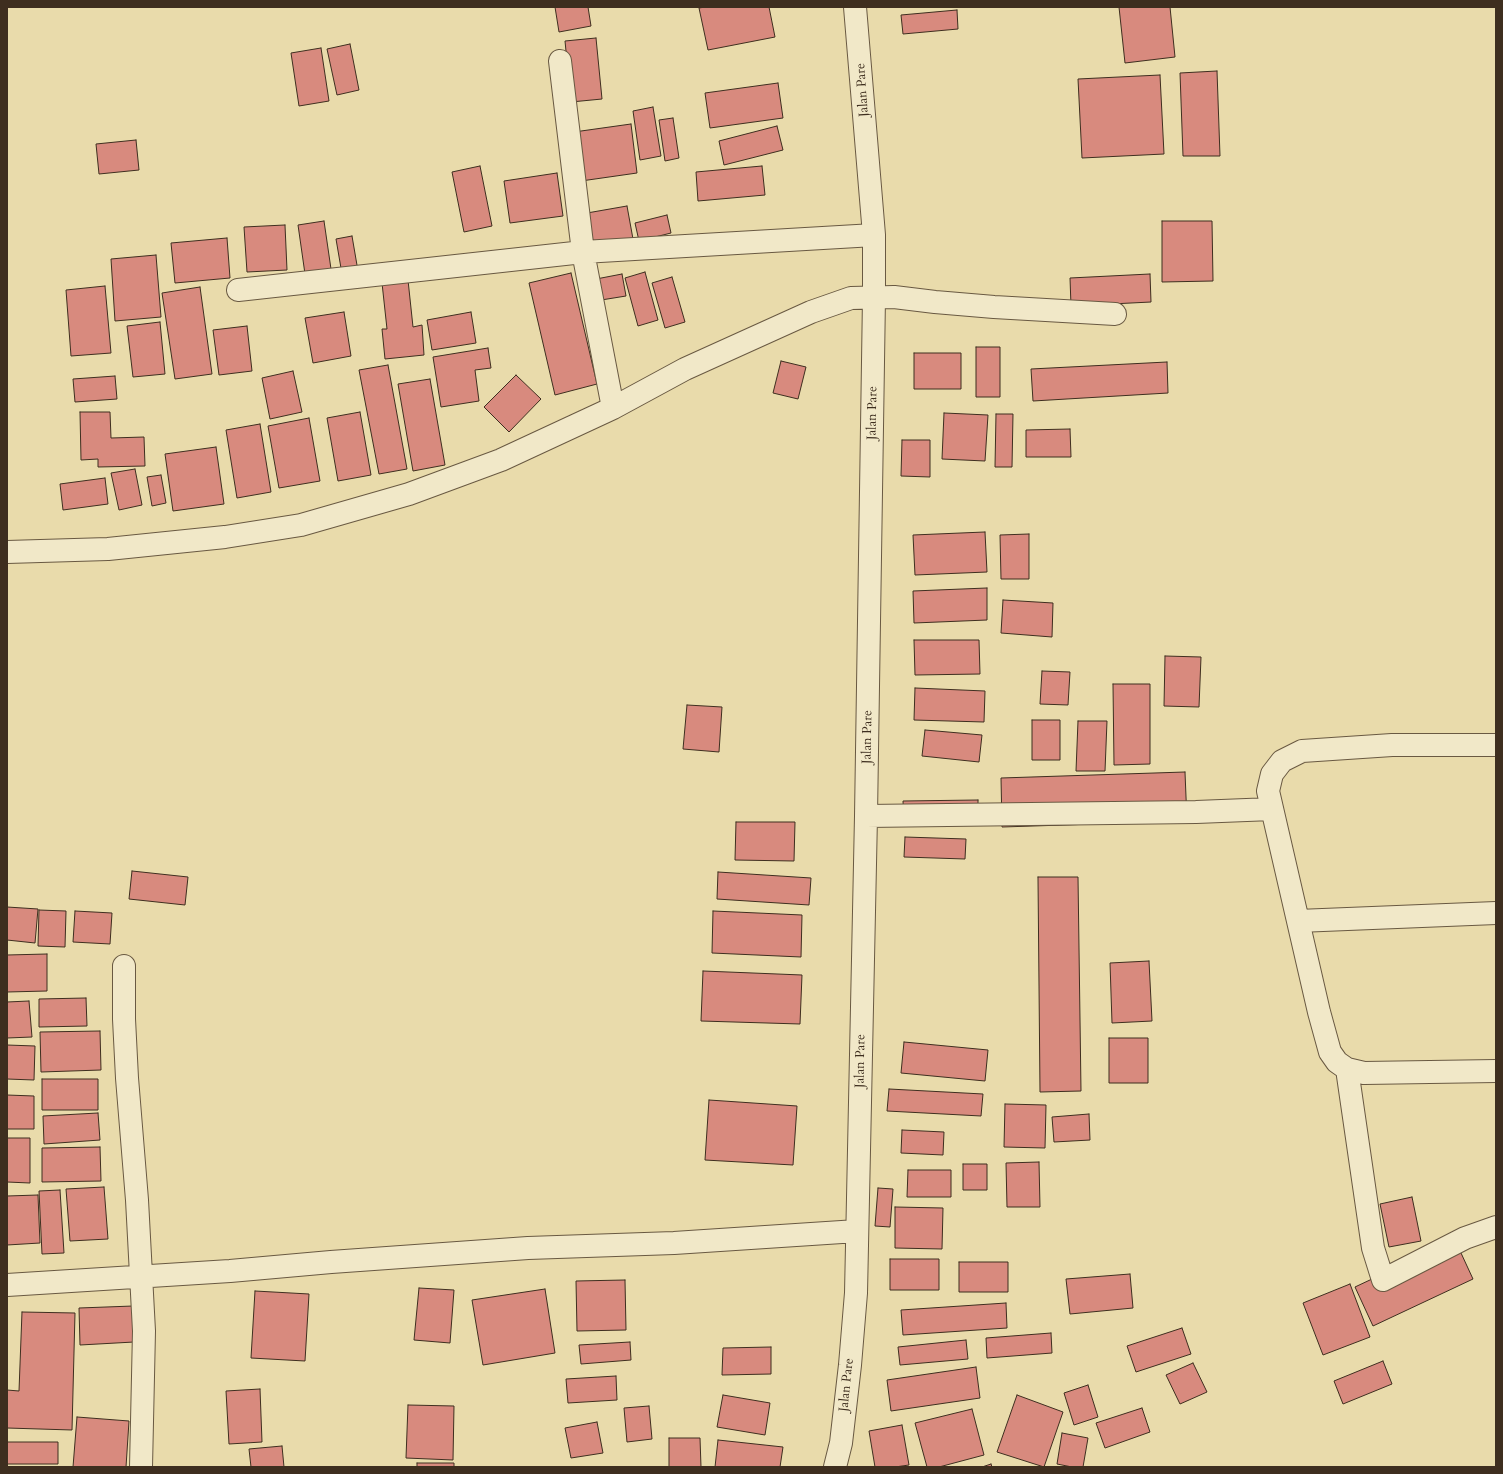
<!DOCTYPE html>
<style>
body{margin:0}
#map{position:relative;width:1503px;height:1474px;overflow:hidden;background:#e9dbab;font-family:Cardo,serif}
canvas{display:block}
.frame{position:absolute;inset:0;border:8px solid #3e2e1f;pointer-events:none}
</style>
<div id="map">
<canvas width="1503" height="1474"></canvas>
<div class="frame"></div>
</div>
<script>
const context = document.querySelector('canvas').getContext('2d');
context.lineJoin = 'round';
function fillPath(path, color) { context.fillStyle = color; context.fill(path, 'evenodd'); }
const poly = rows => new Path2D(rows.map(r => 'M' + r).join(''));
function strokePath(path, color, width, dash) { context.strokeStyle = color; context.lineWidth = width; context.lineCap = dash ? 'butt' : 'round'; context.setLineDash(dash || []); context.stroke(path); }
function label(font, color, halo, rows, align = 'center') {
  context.font = font + ' Cardo,serif'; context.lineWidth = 3.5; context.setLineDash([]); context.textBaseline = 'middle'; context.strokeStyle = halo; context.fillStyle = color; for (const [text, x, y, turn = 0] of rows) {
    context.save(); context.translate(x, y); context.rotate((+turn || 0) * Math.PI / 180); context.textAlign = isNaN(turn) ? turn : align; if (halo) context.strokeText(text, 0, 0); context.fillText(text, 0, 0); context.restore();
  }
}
const building = poly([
 [555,7,588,7,591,26,559,32,555,7],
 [705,7,769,7,775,37,708,50,699,8,705,7],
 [1119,7,1170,7,1175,57,1125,63,1119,7],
 [957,10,958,29,903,34,901,15,957,10],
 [596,38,602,99,571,102,565,41,596,38],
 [350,44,359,90,337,95,327,49,350,44],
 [321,48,329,101,299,106,291,53,321,48],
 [1217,71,1220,156,1183,156,1180,73,1217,71],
 [1160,75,1164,154,1082,158,1078,79,1160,75],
 [778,83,783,118,710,128,705,93,778,83],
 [653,107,661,156,640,160,633,111,653,107],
 [673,118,679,158,665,161,659,120,673,118],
 [631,124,637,173,581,181,574,132,631,124],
 [777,126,783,150,724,165,719,141,777,126],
 [136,140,139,170,99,174,96,144,136,140],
 [480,166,492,226,464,232,452,172,480,166],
 [762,166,765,195,698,201,696,172,762,166],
 [557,173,563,216,510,223,504,181,557,173],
 [627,206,633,239,592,246,587,213,627,206],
 [667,215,671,233,639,241,635,223,667,215],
 [324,221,331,269,305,274,298,225,324,221],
 [1162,221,1212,221,1213,281,1162,282,1162,221],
 [285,225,287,270,247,272,244,227,285,225],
 [352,236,358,271,342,274,336,239,352,236],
 [227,238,230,278,175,283,171,243,227,238],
 [156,255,161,317,115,321,111,259,156,255],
 [645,272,658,320,638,326,625,278,645,272],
 [571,273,597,384,555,395,529,283,571,273],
 [622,274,626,296,595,301,591,280,622,274],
 [1150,274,1151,302,1071,306,1070,278,1150,274],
 [672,277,685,322,665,328,652,283,672,277],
 [408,280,413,327,422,325,424,355,385,359,382,329,387,329,382,283,408,280],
 [105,286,111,353,71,356,66,290,105,286],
 [200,287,212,374,175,379,162,293,200,287],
 [344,312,351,356,313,363,305,318,344,312],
 [471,312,476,343,432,350,427,320,471,312],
 [160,322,165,374,133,377,127,326,160,322],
 [247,326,252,371,219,375,213,330,247,326],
 [976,347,1000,347,1000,397,976,397,976,347],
 [488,348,491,368,475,370,479,401,441,407,433,357,488,348],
 [914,353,961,353,961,389,914,389,914,353],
 [781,361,806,367,798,399,773,393,781,361],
 [1167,362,1168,393,1033,401,1031,369,1167,362],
 [388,365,407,469,379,474,359,370,388,365],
 [293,371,302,412,270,419,262,378,293,371],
 [516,375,541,399,509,432,484,407,516,375],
 [115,376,117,399,75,402,73,379,115,376],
 [430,379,445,465,413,471,398,384,430,379],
 [80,412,110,412,111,438,144,437,145,466,98,467,98,459,81,460,80,412],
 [360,412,371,475,338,481,327,418,360,412],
 [944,413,988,415,985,461,942,459,944,413],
 [996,414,1013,414,1012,467,995,467,996,414],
 [309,418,320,481,279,488,268,426,309,418],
 [260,424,271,492,237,498,226,430,260,424],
 [1070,429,1071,457,1026,457,1026,430,1070,429],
 [902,440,930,440,930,477,901,476,902,440],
 [216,447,224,504,173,511,165,454,216,447],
 [135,469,142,505,119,510,111,473,135,469],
 [161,475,166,503,152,506,147,477,161,475],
 [105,478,108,504,63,510,60,484,105,478],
 [985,532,987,572,915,575,913,535,985,532],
 [1029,534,1029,579,1001,579,1000,535,1029,534],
 [987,588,987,620,914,623,913,591,987,588],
 [1003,600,1053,603,1052,637,1001,633,1003,600],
 [914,640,979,640,980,674,915,675,914,640],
 [1165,656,1201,657,1199,707,1164,706,1165,656],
 [1042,671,1070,672,1068,705,1040,704,1042,671],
 [1113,684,1150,684,1150,764,1114,765,1113,684],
 [915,688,985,691,984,722,914,720,915,688],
 [687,705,722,707,719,752,683,749,687,705],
 [1032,720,1060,720,1060,760,1032,760,1032,720],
 [1078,721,1107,721,1105,771,1076,771,1078,721],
 [925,730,982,735,979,762,922,756,925,730],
 [1185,772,1187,821,1002,827,1001,778,1185,772],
 [978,800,978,822,904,823,903,801,978,800],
 [736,822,795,822,794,861,735,860,736,822],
 [905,837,966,839,965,859,904,857,905,837],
 [132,871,188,877,185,905,129,899,132,871],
 [718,872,811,878,809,905,717,899,718,872],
 [1038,877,1078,877,1081,1091,1040,1092,1038,877],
 [7,907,38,909,35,943,7,940,7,907],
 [39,910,66,911,65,947,38,946,39,910],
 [75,911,112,913,110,944,73,942,75,911],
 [713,911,802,915,801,957,712,953,713,911],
 [47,954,47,991,7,992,7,955,47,954],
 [1149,961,1152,1021,1112,1023,1110,963,1149,961],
 [703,971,802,975,800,1024,701,1021,703,971],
 [86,998,87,1026,39,1027,39,999,86,998],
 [29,1001,32,1037,7,1038,7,1002,29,1001],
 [100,1031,101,1070,41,1072,40,1032,100,1031],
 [1109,1038,1148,1038,1148,1083,1109,1083,1109,1038],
 [904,1042,988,1050,985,1081,901,1073,904,1042],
 [7,1045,35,1046,34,1080,7,1079,7,1045],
 [42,1079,98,1079,98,1110,42,1110,42,1079],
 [889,1089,983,1094,981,1116,887,1111,889,1089],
 [7,1095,34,1096,34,1129,7,1129,7,1095],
 [709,1100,797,1106,793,1165,705,1160,709,1100],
 [1005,1104,1046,1105,1045,1148,1004,1147,1005,1104],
 [98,1113,100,1140,44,1144,43,1116,98,1113],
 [1089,1114,1090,1140,1054,1142,1052,1117,1089,1114],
 [902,1130,944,1132,943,1155,901,1153,902,1130],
 [7,1138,30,1138,30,1183,7,1182,7,1138],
 [100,1147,101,1181,42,1182,42,1148,100,1147],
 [1039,1162,1040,1207,1007,1207,1006,1163,1039,1162],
 [963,1164,987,1164,987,1190,963,1190,963,1164],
 [908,1170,951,1170,951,1197,907,1197,908,1170],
 [104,1187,108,1239,70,1241,66,1189,104,1187],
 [878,1188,893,1189,890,1227,875,1226,878,1188],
 [60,1190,64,1253,42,1254,39,1191,60,1190],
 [38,1195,40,1243,7,1245,7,1196,38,1195],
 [1412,1197,1421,1241,1389,1247,1380,1204,1412,1197],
 [895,1207,943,1208,942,1249,895,1248,895,1207],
 [1455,1240,1473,1279,1373,1326,1355,1287,1455,1240],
 [890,1259,939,1259,939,1290,890,1290,890,1259],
 [959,1262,1008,1262,1008,1292,959,1292,959,1262],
 [1130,1274,1133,1308,1070,1314,1066,1279,1130,1274],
 [625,1280,626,1330,577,1331,576,1281,625,1280],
 [1350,1284,1370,1337,1323,1355,1303,1303,1350,1284],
 [419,1288,454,1290,450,1343,414,1340,419,1288],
 [545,1289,555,1353,483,1365,472,1300,545,1289],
 [255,1291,309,1294,305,1361,251,1358,255,1291],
 [1006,1303,1007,1328,903,1335,901,1310,1006,1303],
 [133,1306,134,1342,80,1345,79,1308,133,1306],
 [22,1312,75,1313,72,1430,7,1428,7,1390,19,1391,22,1312],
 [1182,1328,1191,1354,1136,1372,1127,1346,1182,1328],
 [1051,1333,1052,1353,987,1358,986,1338,1051,1333],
 [966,1340,968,1359,900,1365,898,1347,966,1340],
 [630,1342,631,1360,581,1364,579,1345,630,1342],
 [771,1347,771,1374,722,1375,723,1348,771,1347],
 [1383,1361,1392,1384,1343,1404,1334,1381,1383,1361],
 [1193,1363,1207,1392,1180,1404,1166,1375,1193,1363],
 [976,1367,980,1398,891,1411,887,1380,976,1367],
 [616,1376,617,1400,568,1403,566,1379,616,1376],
 [1088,1385,1098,1417,1074,1425,1064,1393,1088,1385],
 [260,1389,262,1442,229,1444,226,1391,260,1389],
 [723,1395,770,1403,765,1435,717,1427,723,1395],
 [1017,1395,1063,1412,1044,1467,997,1452,1017,1395],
 [408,1405,454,1406,453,1460,406,1458,408,1405],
 [649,1406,652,1439,627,1442,624,1408,649,1406],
 [1142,1408,1150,1432,1105,1448,1096,1423,1142,1408],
 [972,1409,984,1455,939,1467,927,1467,915,1423,972,1409],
 [77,1417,129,1421,126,1467,73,1467,77,1417],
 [597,1422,603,1453,571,1458,565,1428,597,1422],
 [902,1425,909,1465,895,1467,875,1467,869,1431,902,1425],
 [1062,1433,1088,1438,1083,1467,1072,1467,1057,1464,1062,1433],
 [669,1438,700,1438,701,1467,669,1467,669,1438],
 [718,1440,783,1447,780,1467,715,1467,718,1440],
 [7,1442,58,1442,58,1464,7,1464,7,1442],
 [282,1446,284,1467,251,1467,249,1449,282,1446],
 [417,1463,454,1463,454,1467,417,1467,417,1463],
 [991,1464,992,1467,982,1467,991,1464]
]);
fillPath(building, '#d88a7e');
strokePath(building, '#3e2e1f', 1);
const street = poly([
 [560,61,583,252,613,408],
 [238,290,583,252,874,235],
 [7,552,108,549,225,537,301,525,409,494,501,460,613,408,685,369,811,312,851,298,894,297,935,302,994,307,1115,314],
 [1496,745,1392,745,1302,751,1282,761,1272,774,1268,791,1319,1012,1330,1052,1337,1062,1347,1069,1364,1073,1496,1071],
 [866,816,1196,812,1272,809],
 [1298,921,1496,913],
 [124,966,124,1019,127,1078,137,1200,144,1331,141,1467],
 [1347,1069,1373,1248,1383,1280,1465,1238,1496,1227],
 [7,1285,230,1271,331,1262,528,1248,674,1243,857,1231],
 [835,1467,841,1443,850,1365,856,1293,866,816,874,297,874,235,855,7]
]);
strokePath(street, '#695942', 24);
strokePath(street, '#f1e8c8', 22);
label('13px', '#3e2e1f', '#f1e8c8', [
 ["Jalan Pare",863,90,-94],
 ["Jalan Pare",873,413,-89],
 ["Jalan Pare",868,737,-89],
 ["Jalan Pare",861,1061,-89],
 ["Jalan Pare",847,1385,-84]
]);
</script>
